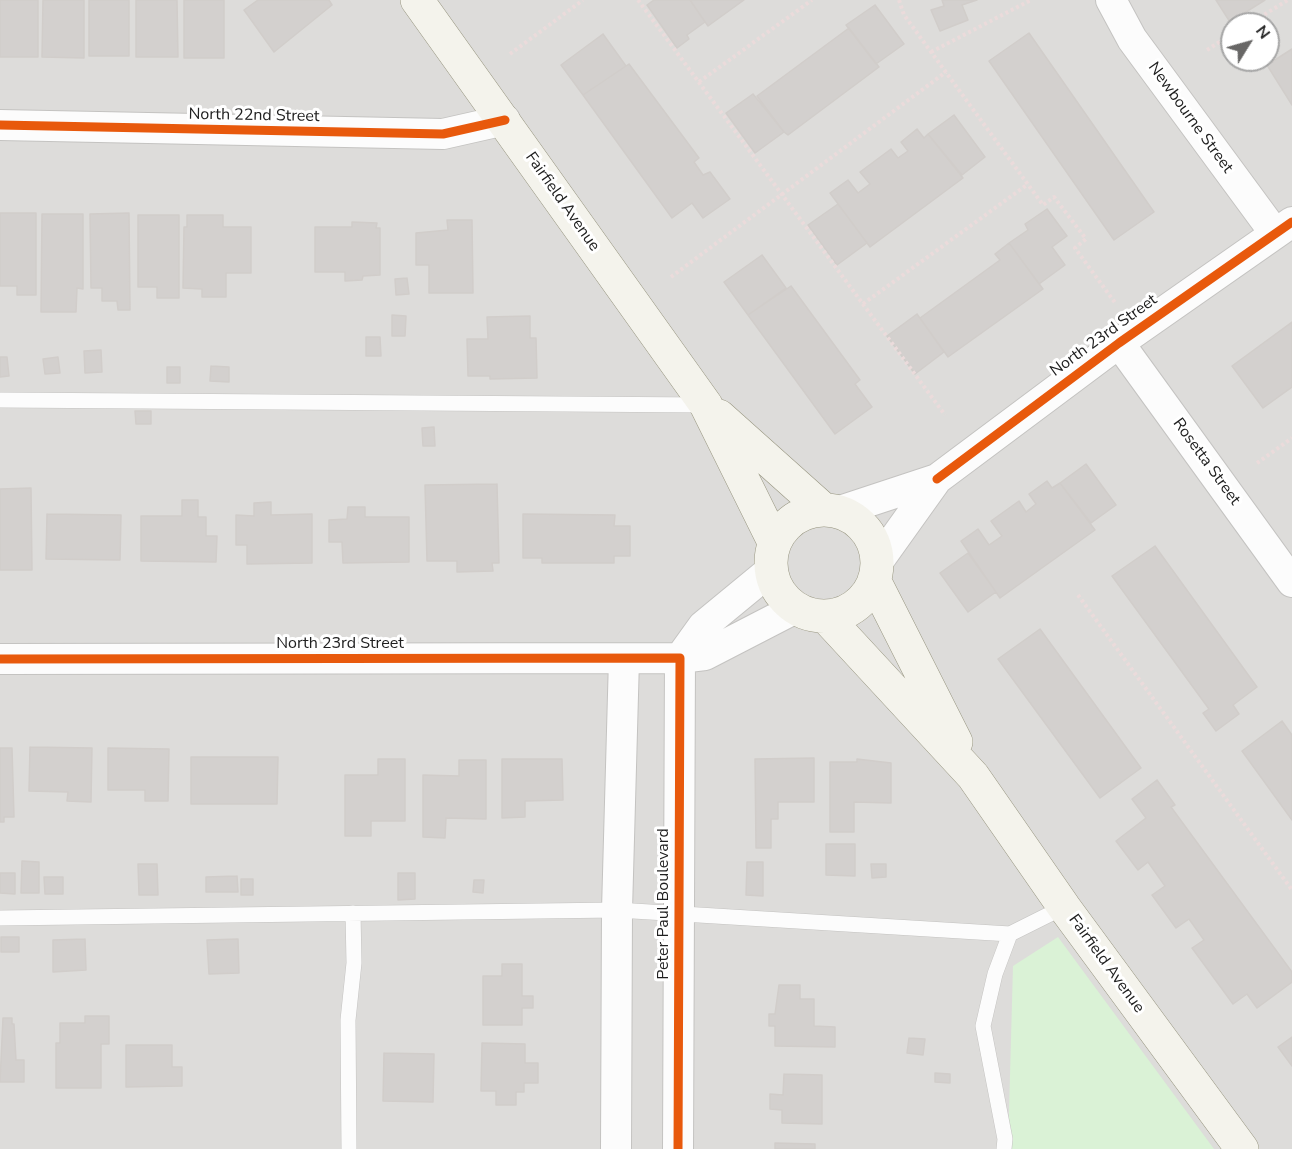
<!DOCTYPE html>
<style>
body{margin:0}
#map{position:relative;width:1292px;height:1149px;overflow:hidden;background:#eeece9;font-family:"Nunito Sans",sans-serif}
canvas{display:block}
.north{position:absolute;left:1220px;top:12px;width:60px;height:60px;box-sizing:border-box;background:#fff;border:2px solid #a6a6a6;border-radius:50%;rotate:53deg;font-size:16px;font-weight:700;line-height:24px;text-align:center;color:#202020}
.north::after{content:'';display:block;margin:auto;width:21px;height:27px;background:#686766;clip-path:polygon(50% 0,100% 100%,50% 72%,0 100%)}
</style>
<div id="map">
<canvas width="1292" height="1149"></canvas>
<div class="north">N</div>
</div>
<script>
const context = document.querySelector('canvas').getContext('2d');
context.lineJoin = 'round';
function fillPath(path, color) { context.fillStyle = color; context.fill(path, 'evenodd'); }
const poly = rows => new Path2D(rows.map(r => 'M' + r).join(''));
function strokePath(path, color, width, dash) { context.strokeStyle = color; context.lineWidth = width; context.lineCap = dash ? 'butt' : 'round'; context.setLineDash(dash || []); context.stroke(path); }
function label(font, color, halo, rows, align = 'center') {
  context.font = font + ' "Nunito Sans",sans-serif'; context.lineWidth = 6; context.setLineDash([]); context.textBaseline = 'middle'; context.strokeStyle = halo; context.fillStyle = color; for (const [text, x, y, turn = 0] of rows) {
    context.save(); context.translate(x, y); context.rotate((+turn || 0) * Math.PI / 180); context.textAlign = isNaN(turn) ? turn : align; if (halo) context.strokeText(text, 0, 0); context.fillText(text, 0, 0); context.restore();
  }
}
fillPath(poly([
 [0,0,1292,0,1292,1149,0,1149],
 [1232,24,1268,24,1268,60,1232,60]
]), '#dddcda');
fillPath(poly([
 [1058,937,1214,1149,1008,1149,1013,966]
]), '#daf2d6');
const building = poly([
 [0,0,38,0,38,57,0,57,0,0],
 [43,0,84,0,84,58,42,57,43,0],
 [89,0,129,0,129,56,89,56,89,0],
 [136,0,177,0,178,57,136,57,136,0],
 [184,0,224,0,224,58,184,58,184,0],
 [258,0,329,0,332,5,274,52,244,10,258,0],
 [654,0,690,0,705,22,687,35,689,39,677,48,647,5,654,0],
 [690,0,744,0,708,26,690,0],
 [942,0,977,0,962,5,968,20,940,31,931,10,944,6,942,0],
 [1216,0,1265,0,1230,22,1216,0],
 [875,5,904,44,876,64,846,25,875,5],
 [849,28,879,67,788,135,784,132,757,96,849,28],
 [1029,33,1154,212,1114,240,989,61,1029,33],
 [603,34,626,66,583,95,561,65,603,34],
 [1292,49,1292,105,1267,65,1292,49],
 [629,64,699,158,694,162,703,175,710,172,730,199,703,218,692,203,672,218,583,95,629,64],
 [753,94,784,132,755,153,726,113,753,94],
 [954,115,985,157,962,175,928,134,954,115],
 [917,129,924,138,928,134,963,178,870,247,830,193,848,180,858,193,870,184,860,172,891,149,898,158,908,151,901,142,917,129],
 [838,204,867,243,837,265,808,225,838,204],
 [1047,209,1067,236,1052,247,1065,265,1039,284,1009,243,1028,230,1025,224,1047,209],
 [0,213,36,213,36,295,17,295,17,286,0,286,0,213],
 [129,213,130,310,118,310,117,301,102,301,102,288,91,288,90,214,129,213],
 [42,214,83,214,83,289,77,288,76,312,41,312,42,214],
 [138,215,179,215,179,298,157,298,157,287,138,287,138,215],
 [187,215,223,215,223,227,251,227,251,273,226,273,226,297,202,297,202,289,183,288,184,227,187,227,187,215],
 [447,220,472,220,473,293,429,293,429,265,416,265,416,233,448,230,447,220],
 [352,222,377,223,376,228,380,228,380,275,363,276,362,280,345,281,345,272,315,272,315,227,352,227,352,222],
 [1009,243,1043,289,948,357,920,318,1000,260,995,254,1009,243],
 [762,255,786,288,748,315,724,282,762,255],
 [407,278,409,294,396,295,395,279,407,278],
 [791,286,860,380,855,384,872,407,835,434,748,315,791,286],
 [917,314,944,352,915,374,887,336,917,314],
 [392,315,406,316,405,336,392,336,392,315],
 [530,316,530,338,536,338,537,378,490,379,490,376,468,376,467,339,488,339,487,317,530,316],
 [1292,322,1292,387,1263,408,1232,366,1292,322],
 [366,337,380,337,381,356,366,356,366,337],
 [101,350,102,372,85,373,84,351,101,350],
 [0,357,7,357,9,376,0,377,0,357],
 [58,357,60,373,45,374,43,359,58,357],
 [211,366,229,367,229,382,210,381,211,366],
 [167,367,180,367,180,383,167,383,167,367],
 [135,411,151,411,151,424,136,424,135,411],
 [434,427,435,446,423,446,422,428,434,427],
 [1086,464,1116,505,1091,523,1060,483,1086,464],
 [1047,481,1052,488,1060,483,1095,530,1000,598,961,541,978,529,989,545,1002,536,991,521,1019,501,1026,512,1036,504,1029,494,1047,481],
 [497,484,499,563,492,563,493,571,457,572,457,561,427,561,425,485,497,484],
 [31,488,32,570,0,570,0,489,31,488],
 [182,500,198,500,198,517,206,517,206,536,217,536,216,562,141,561,141,516,182,516,182,500],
 [271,502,271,515,312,514,312,563,247,564,247,545,236,545,236,515,254,516,254,503,271,502],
 [348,507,365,507,365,517,409,517,409,562,343,563,342,542,329,542,329,520,347,519,348,507],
 [47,514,121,515,120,560,46,559,47,514],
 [523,514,615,515,614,526,630,526,630,556,614,556,614,563,542,563,542,558,523,558,523,514],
 [1155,546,1257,687,1233,705,1239,714,1216,731,1203,713,1209,709,1112,576,1155,546],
 [968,553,996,592,968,612,940,573,968,553],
 [1040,629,1141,768,1100,798,998,659,1040,629],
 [1282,721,1292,735,1292,820,1242,751,1282,721],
 [30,747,92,748,91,802,67,801,68,792,29,791,30,747],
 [0,748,12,748,14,817,4,817,4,822,0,822,0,748],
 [108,748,169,749,168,801,145,801,145,790,108,790,108,748],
 [191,757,278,757,277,804,191,804,191,757],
 [814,758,814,802,778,802,778,819,771,819,771,848,756,848,755,759,814,758],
 [378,759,405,759,405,821,371,821,371,836,345,836,345,775,378,775,378,759],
 [502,759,562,759,563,800,525,801,525,817,502,818,502,759],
 [857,759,891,763,891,803,854,802,854,832,830,832,830,762,857,762,857,759],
 [459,760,486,760,486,819,446,818,445,838,423,837,423,775,459,776,459,760],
 [1157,780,1175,805,1171,807,1292,972,1292,982,1257,1008,1247,994,1233,1004,1192,948,1204,940,1189,919,1176,928,1152,895,1165,886,1148,862,1138,870,1116,841,1146,818,1132,799,1157,780],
 [826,844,855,844,855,876,826,875,826,844],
 [22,861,39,862,39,893,21,893,22,861],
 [747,862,763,862,763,896,746,895,747,862],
 [138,864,157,864,158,895,139,895,138,864],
 [871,864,886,864,886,877,872,878,871,864],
 [0,873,15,873,15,894,0,893,0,873],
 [398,873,415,873,415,899,398,900,398,873],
 [237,876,238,892,206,892,206,877,237,876],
 [44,877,63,877,63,894,45,894,44,877],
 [241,879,253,879,253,895,241,895,241,879],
 [474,880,484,880,483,893,473,892,474,880],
 [1,937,19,937,19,952,1,952,1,937],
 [85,939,86,970,53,972,53,940,85,939],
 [238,939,239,973,209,974,207,940,238,939],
 [502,964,522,964,522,996,533,996,533,1008,522,1008,522,1025,483,1025,483,976,502,976,502,964],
 [779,985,800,985,800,999,814,999,814,1026,835,1027,835,1047,775,1046,775,1026,769,1026,769,1014,775,1014,779,985],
 [85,1016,109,1016,109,1044,101,1044,101,1088,56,1088,56,1043,60,1043,60,1023,85,1023,85,1016],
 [3,1018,12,1018,12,1024,14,1024,16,1060,24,1060,24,1082,0,1082,3,1018],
 [1292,1037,1292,1066,1278,1047,1292,1037],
 [909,1038,925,1039,923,1055,907,1053,909,1038],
 [482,1043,525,1044,525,1063,538,1063,538,1083,524,1083,524,1092,516,1092,516,1105,496,1105,496,1091,481,1091,482,1043],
 [126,1045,172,1045,172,1067,182,1067,182,1086,126,1087,126,1045],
 [384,1053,434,1054,433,1102,383,1101,384,1053],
 [935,1073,950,1074,950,1083,935,1082,935,1073],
 [784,1074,822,1075,822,1124,782,1123,782,1110,770,1109,770,1094,783,1095,784,1074],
 [775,1143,815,1144,815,1149,775,1149,775,1143]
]);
fillPath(building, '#d3d0ce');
strokePath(building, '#d1cdca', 1.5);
const service = poly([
 [0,400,705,405],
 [0,918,617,910,1010,934],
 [349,1149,348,1020,354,963,353,913],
 [1004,1149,1005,1139,983,1026,995,974,1010,934,1064,907]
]);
const minor = poly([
 [1111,0,1132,39,1274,232],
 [0,125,443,134,505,120],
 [1119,343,1292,582],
 [937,479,1119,343,1292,222],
 [840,511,937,479,877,563],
 [771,570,703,626,680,658,705,655,796,608],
 [0,659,680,658,678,1149],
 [616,1149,617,910,624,659]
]);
const secondary = poly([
 [417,0,706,405,774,542],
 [719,416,823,509],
 '771 563a53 53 0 1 1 106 0a53 53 0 1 1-106 0Z',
 [874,580,956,742],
 [825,616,973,776,1064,907,1242,1149]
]);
strokePath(service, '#c4c3c1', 16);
strokePath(minor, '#c4c3c1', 32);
strokePath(secondary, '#989681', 34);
strokePath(poly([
 [638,0,945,415],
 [899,0,904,15,1043,205,1054,197,1086,239,1075,248,1116,304],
 [1249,24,1288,0],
 [1207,50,1232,34],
 [931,52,1031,0],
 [510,54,583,0],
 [699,82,812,0],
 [671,277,946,72],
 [863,304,1028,184],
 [1257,463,1292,438],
 [1078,595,1292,890]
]), '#ebdbdb', 4, [3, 3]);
strokePath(service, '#fcfcfc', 15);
strokePath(minor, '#fcfcfc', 30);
strokePath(secondary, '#f4f3ec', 33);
strokePath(poly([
 [0,125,443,134,505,120],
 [937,479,1119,343,1292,222],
 [0,659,680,658,678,1149]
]), '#e8590c', 9);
label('16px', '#202020', '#fff', [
 ["North 22nd Street",254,116,1],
 ["Newbourne Street",1190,118,54],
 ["Fairfield Avenue",562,202,55],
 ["North 23rd Street",1104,336,-36],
 ["Rosetta Street",1206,462,54],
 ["North 23rd Street",340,644],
 ["Peter Paul Boulevard",664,904,-90],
 ["Fairfield Avenue",1106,964,54]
]);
</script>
